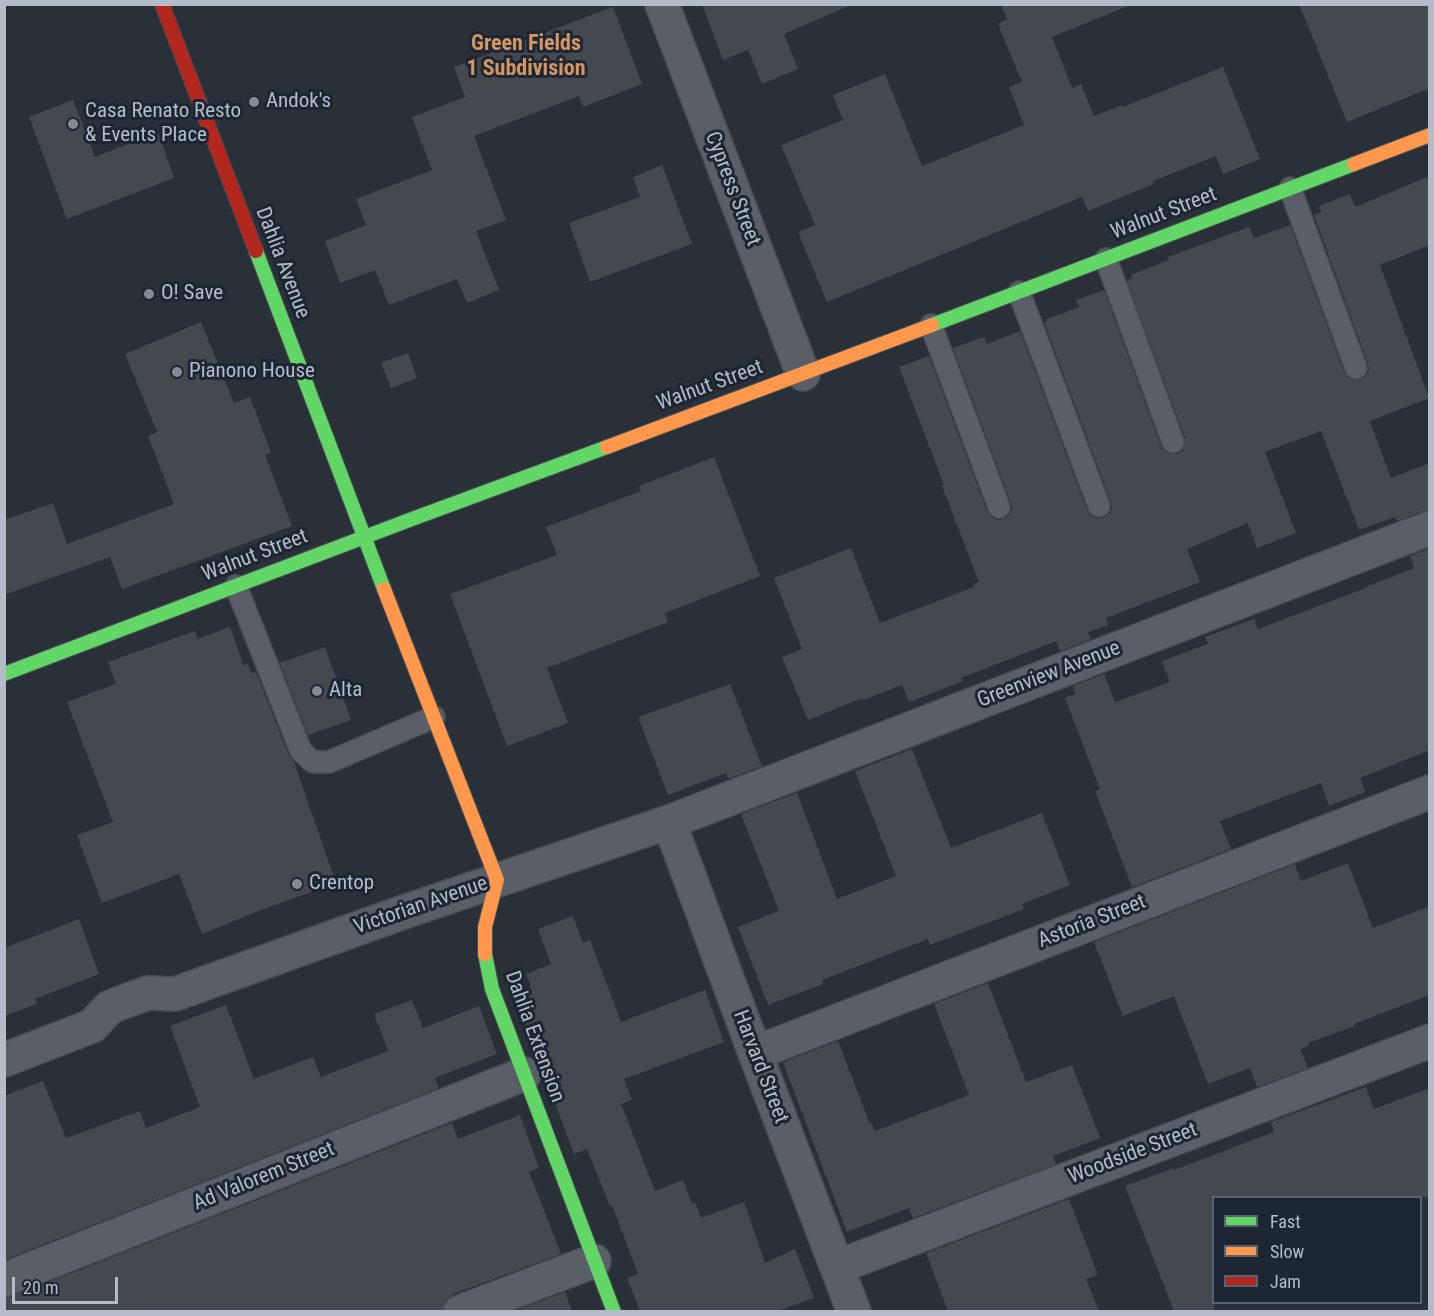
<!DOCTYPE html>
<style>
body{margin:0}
#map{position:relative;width:1434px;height:1316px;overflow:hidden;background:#2a3038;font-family:"Roboto Condensed",sans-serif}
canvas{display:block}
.frame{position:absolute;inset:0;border:6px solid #b4bcc9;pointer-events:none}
.legend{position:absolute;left:1212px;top:1196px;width:210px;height:108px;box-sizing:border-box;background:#1d2633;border:2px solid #59626f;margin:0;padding:8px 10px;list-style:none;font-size:18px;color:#b4bcc9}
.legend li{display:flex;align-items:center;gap:12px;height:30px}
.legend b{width:30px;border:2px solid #59626f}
.scale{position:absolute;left:12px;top:1277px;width:106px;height:27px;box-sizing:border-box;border:3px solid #b4bcc9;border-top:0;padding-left:8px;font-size:18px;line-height:21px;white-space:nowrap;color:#b4bcc9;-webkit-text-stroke:4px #1d2633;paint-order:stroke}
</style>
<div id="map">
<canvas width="1434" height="1316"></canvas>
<div class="frame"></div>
<ul class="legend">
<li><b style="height:8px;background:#63d668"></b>Fast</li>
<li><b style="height:8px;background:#ff974d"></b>Slow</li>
<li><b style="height:8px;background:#b3261e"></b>Jam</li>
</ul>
<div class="scale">20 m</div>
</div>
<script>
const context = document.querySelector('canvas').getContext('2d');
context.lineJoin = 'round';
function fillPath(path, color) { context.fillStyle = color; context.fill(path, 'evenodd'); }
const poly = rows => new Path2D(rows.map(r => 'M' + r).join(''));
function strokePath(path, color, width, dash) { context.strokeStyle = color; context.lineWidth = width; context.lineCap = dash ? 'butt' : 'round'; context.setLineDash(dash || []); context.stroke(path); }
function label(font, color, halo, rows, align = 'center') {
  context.font = font + ' "Roboto Condensed",sans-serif'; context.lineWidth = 6; context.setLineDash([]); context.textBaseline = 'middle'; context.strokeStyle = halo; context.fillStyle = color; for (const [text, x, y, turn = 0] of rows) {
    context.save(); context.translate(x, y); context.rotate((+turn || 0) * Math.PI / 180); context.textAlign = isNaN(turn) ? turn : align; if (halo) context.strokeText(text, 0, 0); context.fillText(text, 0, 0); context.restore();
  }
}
fillPath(poly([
 [702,4,853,4,784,34,798,69,762,84,748,50,723,60],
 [1001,4,1128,4,1128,6,1052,37,1072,88,1081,84,1094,116,1122,105,1123,107,1223,67,1260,159,1223,174,1216,156,1153,181,1154,184,1088,211,1082,197,827,302,798,232,815,225,781,145,843,120,833,95,885,74,922,166,1024,125,1009,87,1022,82,998,24,1007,19],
 [1299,4,1430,4,1430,88,1347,122],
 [613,7,642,84,583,107,579,96,474,136,506,220,476,231,499,290,467,303,457,279,389,305,375,270,340,283,325,241,366,225,356,199,432,170,412,117,465,97,454,67],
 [73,100,95,157,158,132,174,178,67,219,29,117],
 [662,165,692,244,590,282,569,223,640,197,633,177],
 [1430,176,1430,245,1380,265,1429,398,1370,421,1391,478,1430,463,1430,510,1423,511,1397,521,1395,517,1359,530,1321,431,1265,452,1296,533,1257,548,1248,523,1187,549,1200,582,1106,618,1108,625,1088,632,1091,639,1060,651,1056,641,961,678,963,681,909,702,902,685,863,700,862,698,808,720,782,657,802,649,774,578,851,548,880,623,974,587,973,584,979,582,942,486,944,485,899,367,929,356,987,511,991,517,997,520,1003,519,1009,515,1012,509,1011,503,953,348,984,337,987,344,1020,331,1087,510,1091,516,1097,519,1103,518,1109,514,1112,508,1111,502,1044,322,1047,321,1047,319,1079,307,1076,300,1104,290,1161,446,1164,451,1170,454,1178,454,1183,450,1185,445,1185,438,1127,281,1132,279,1131,275,1169,260,1168,257,1249,227,1254,238,1290,225,1344,372,1348,378,1353,380,1360,380,1366,376,1369,370,1368,364,1314,215,1322,212,1319,206,1350,194,1355,207],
 [201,322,234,403,250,397,271,453,265,455,292,526,122,589,110,557,4,595,4,520,53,503,67,544,174,504,148,436,157,432,125,354],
 [408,353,417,378,391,388,381,363],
 [714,457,760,576,665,613,668,622,547,668,568,723,507,746,450,594,557,555,546,527,641,491,639,486],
 [1430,548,1430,750,1360,778,1365,792,1329,806,1321,783,1220,821,1231,849,1132,887,1095,791,1100,789,1065,698,1076,694,1073,686,1104,674,1115,702,1170,682,1162,661,1208,644,1205,637,1254,619,1258,629,1368,587,1368,586,1414,568,1410,556],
 [230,627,244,666,248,664,251,673,256,672,289,756,294,762,336,883,261,910,202,934,179,874,102,903,77,835,113,822,67,702,116,684,108,662,195,631,198,639],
 [325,647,351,720,308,735,280,663],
 [730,684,762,766,728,779,726,773,668,795,638,717],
 [912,749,951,848,1042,813,1070,885,1022,904,1024,909,930,945,928,939,822,980,823,984,768,1005,738,927,779,911,741,814,797,793,837,899,896,876,855,771],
 [1348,863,1373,928,1430,906,1430,995,1354,1024,1355,1026,1308,1043,1309,1046,1300,1049,1308,1068,1257,1087,1250,1068,1208,1084,1174,996,1123,1016,1094,942,1295,864,1301,881],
 [573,916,583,943,590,940,621,1022,705,990,724,1042,624,1079,632,1100,621,1104,655,1191,683,1180,692,1204,695,1202,701,1218,744,1202,765,1263,795,1249,814,1298,777,1311,640,1311,627,1278,638,1274,612,1205,610,1206,587,1149,574,1154,514,993,531,986,526,974,551,964,538,929],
 [79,919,99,974,35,999,37,1004,4,1016,4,948],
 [988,983,1026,1082,1072,1065,1100,1138,1053,1156,1056,1164,913,1218,909,1208,847,1232,783,1062,838,1041,870,1124,872,1123,875,1131,969,1095,934,1004],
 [412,1000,423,1028,479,1006,497,1054,435,1078,439,1088,4,1260,4,1096,43,1081,66,1138,140,1111,146,1128,200,1107,170,1026,226,1005,254,1079,313,1057,321,1077,388,1051,374,1014],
 [1366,1087,1374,1109,1430,1088,1430,1197,1214,1197,1214,1311,1174,1311,1125,1186,1174,1168,1174,1170,1274,1132,1271,1122],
 [520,1115,539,1168,529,1172,561,1254,453,1294,445,1301,442,1311,4,1311,4,1298,11,1297,452,1123,458,1139],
 [1069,1199,1098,1275,1086,1279,1099,1311,948,1311,926,1253],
 [565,1292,572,1311,514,1311]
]), '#444950');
const lane = poly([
 [1290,188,1356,368],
 [1106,259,1173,442],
 [1019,292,1099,506],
 [931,325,999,507],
 [236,586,301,751,313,762,329,762,434,717]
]);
const street = poly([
 [662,4,803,374],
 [669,822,755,1053,854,1312],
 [755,1053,1430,792],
 [4,1060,92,1026,110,1007,131,999,148,993,175,994,398,914,669,822,1430,528],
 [837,1267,1430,1041],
 [4,1280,524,1074],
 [460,1312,594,1261]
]);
const fast = poly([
 [256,251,384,589],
 [932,325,1354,164],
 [4,674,412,519,607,447],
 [485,954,492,989,614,1312]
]);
const slow = poly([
 [1354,164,1430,135],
 [607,447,932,325],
 [384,589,497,880,485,927,485,954]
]);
const jam = poly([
 [162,4,256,251]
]);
strokePath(lane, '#484c53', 24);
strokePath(street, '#484c53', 36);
strokePath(fast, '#484c53', 16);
strokePath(slow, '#484c53', 16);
strokePath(jam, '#484c53', 16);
strokePath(lane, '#5a5e66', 21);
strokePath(street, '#5a5e66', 33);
strokePath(fast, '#63d668', 14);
strokePath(slow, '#ff974d', 14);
strokePath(jam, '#b3261e', 14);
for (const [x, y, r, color] of [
 [254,102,6,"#848b96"],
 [73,124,6,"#848b96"],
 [149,294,6,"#848b96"],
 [177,372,6,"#848b96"],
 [317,691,6,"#848b96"],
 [297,884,6,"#848b96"]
]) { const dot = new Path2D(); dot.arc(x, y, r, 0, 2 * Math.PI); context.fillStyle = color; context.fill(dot); strokePath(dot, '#1d2633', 2); }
label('21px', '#b4bcc9', '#1d2633', [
 ["Andok's",266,102],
 ["Casa Renato Resto",85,112],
 ["& Events Place",85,136],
 ["O! Save",161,294],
 ["Pianono House",189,372],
 ["Alta",329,691],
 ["Crentop",309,884]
], 'left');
label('21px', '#b4bcc9', '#1d2633', [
 ["Cypress Street",732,189,69],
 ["Walnut Street",1164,214,-21],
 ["Dahlia Avenue",282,263,69],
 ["Walnut Street",710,386,-20],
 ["Walnut Street",255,556,-21],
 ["Greenview Avenue",1049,675,-21],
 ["Victorian Avenue",421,906,-19],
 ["Astoria Street",1092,922,-21],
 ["Dahlia Extension",534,1037,70],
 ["Harvard Street",760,1067,69],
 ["Woodside Street",1133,1154,-21],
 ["Ad Valorem Street",264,1177,-22]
]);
label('bold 22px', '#d59563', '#1d2633', [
 ["Green Fields",526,44],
 ["1 Subdivision",526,69]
]);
</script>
